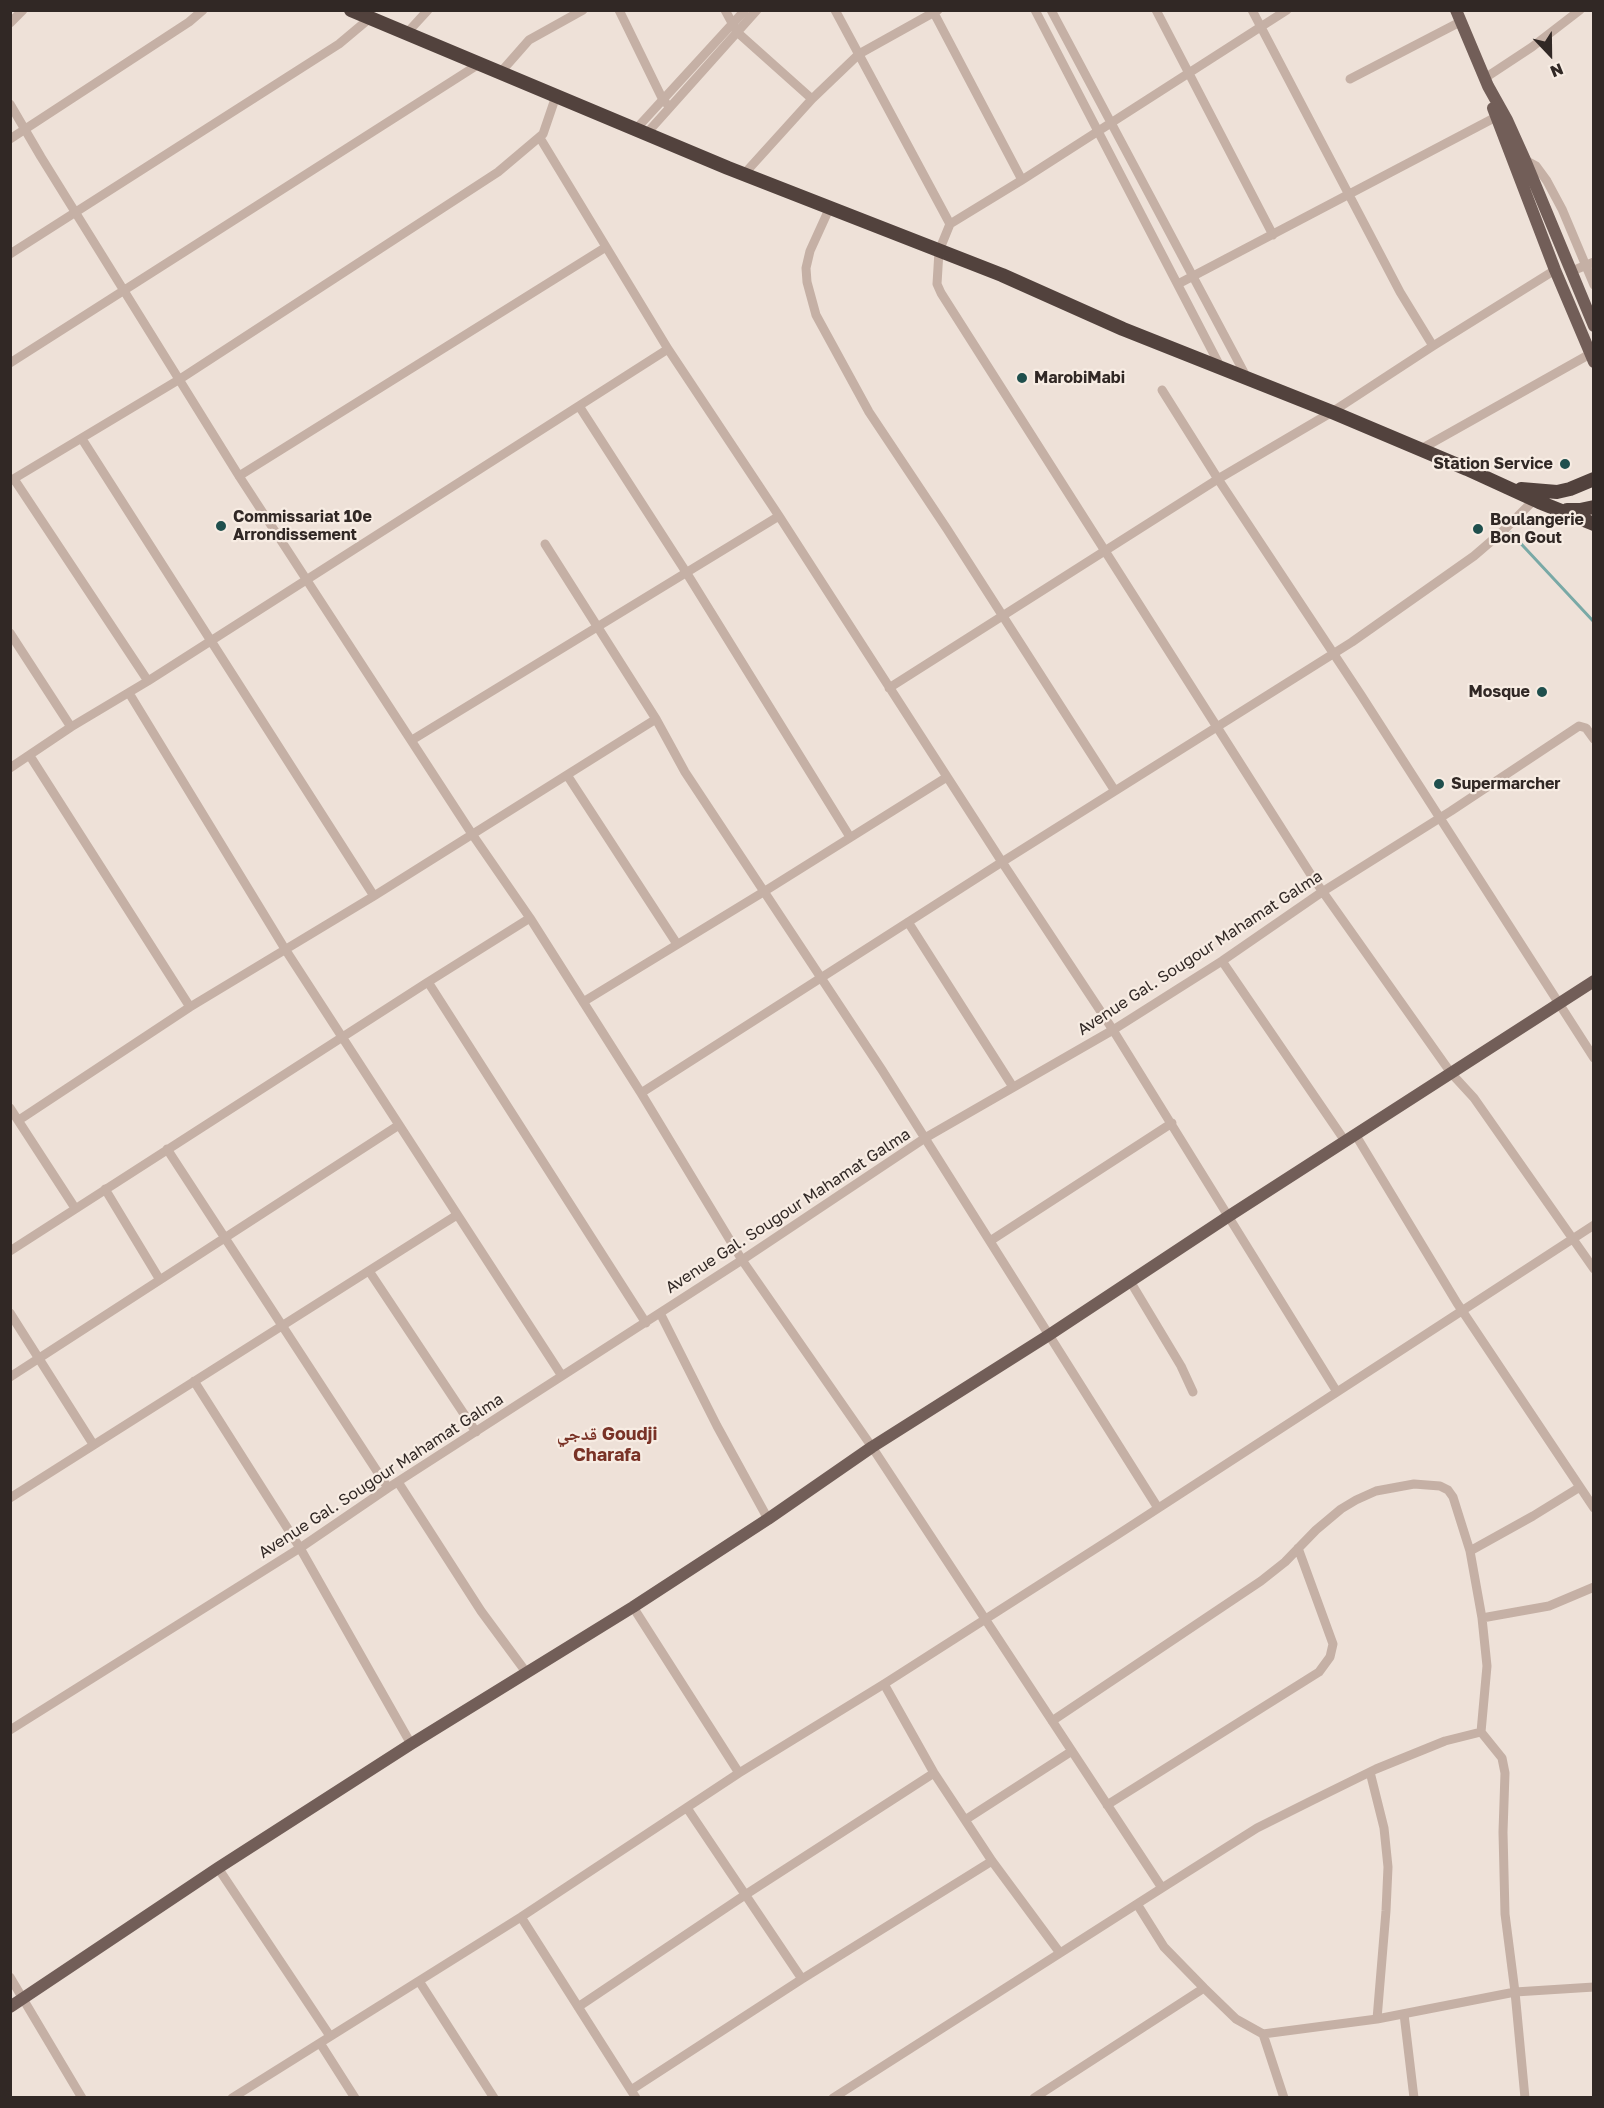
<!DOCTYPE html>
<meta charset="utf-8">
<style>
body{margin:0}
#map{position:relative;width:1604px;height:2108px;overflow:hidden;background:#eee1d8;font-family:"Golos Text",sans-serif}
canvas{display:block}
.frame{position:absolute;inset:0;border:12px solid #312825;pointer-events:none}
.north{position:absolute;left:1520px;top:24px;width:60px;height:60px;-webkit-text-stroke:4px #f7ece3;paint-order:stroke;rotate:158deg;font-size:16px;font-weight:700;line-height:24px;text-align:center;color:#312825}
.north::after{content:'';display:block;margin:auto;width:21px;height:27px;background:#312825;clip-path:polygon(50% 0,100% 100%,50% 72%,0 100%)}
</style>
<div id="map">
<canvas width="1604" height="2108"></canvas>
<div class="frame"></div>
<div class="north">N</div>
</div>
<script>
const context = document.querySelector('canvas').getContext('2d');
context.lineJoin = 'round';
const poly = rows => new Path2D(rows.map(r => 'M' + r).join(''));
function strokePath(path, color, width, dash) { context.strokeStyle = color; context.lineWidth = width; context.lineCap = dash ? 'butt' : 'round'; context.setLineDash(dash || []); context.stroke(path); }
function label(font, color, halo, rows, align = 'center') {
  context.font = font + ' "Golos Text","Noto Naskh Arabic",sans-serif'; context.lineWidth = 4.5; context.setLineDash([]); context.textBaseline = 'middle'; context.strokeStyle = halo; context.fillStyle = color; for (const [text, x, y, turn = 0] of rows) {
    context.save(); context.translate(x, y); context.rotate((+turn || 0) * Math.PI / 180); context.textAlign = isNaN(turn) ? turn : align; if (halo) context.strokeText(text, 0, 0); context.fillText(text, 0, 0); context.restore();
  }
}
strokePath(poly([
 [1511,533,1594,622]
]), '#79a9a6', 3);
strokePath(poly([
 [619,10,663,100,666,103],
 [725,10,737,32,812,99],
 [835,10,950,224],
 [1035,10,1221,368],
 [1051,10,1247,378],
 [1156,10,1273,235],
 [1252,10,1400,292,1433,346],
 [1287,10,1022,180,950,224,939,251,937,284,941,293,1313,878,1451,1073,1474,1098,1594,1269],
 [934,13,1022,180],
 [10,23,23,10],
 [406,34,428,10],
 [500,73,529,40,583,10],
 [1485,78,1532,47,1580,10],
 [1350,79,1460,22],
 [10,104,41,157,239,476,472,834,530,918,641,1093,742,1260,872,1447,1162,1888,1257,1828,1313,1800,1376,1769,1445,1741,1481,1732],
 [636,129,745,10],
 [647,133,757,10],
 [540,138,668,349,779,516,1002,862,1113,1030,1337,1392],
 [10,139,189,22,203,10],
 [1525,160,1536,166,1547,181,1562,209,1594,285],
 [745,173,812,99,859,54,938,10],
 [830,207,810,251,806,268,807,282,816,315,869,412,947,529,1115,791],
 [10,254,339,44,370,18],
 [1555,270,1433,346,1332,412,1218,479,1361,695,1594,1058],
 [1572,271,1594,262],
 [1178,284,1496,117],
 [10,363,479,64],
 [579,406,686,572,850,837],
 [82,439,374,896],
 [1421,449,1590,354],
 [239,476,606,247],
 [14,479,148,681],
 [10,481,180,379,498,172,543,134,556,96],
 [545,544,656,719,685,772,882,1070,1158,1508],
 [10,633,71,727,10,768],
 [889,688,1218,479,1162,390],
 [129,693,285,949,562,1376],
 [71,727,148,681,668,349],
 [412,740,779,516],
 [30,756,190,1007],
 [567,775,677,944],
 [530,918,428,982,646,1323],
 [908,922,1013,1087],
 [1222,961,1345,1141],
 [583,1002,765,891,947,777],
 [641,1093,1002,862,1352,642,1474,556,1503,531,1534,500],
 [10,1108,75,1208],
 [19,1120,190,1007,374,896,656,719],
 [1355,1134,1457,1303,1594,1508],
 [167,1149,388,1488],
 [105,1189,160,1280],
 [990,1241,1172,1123],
 [10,1251,428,982],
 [369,1271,476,1432],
 [1130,1281,1181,1366,1193,1392],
 [10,1313,93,1444],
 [660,1313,717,1426,768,1519],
 [10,1377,399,1125],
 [194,1381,300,1548,411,1744],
 [398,1482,481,1611,526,1672],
 [10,1498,457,1215],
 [1470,1551,1533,1516,1580,1487],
 [633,1607,739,1773],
 [1482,1618,1549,1606,1594,1587],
 [884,1684,934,1773,965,1820,992,1861,1060,1953],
 [1052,1721,1261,1581,1285,1562,1316,1530,1341,1509,1356,1500,1376,1491,1414,1484,1440,1486,1448,1490,1453,1497,1470,1551,1482,1618,1487,1666,1481,1732,1502,1758,1505,1773,1503,1832,1505,1914,1515,1992,1525,2098],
 [10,1730,300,1548,388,1488,742,1260,925,1138,1113,1030,1222,961,1322,892,1451,811,1579,726,1586,728,1594,739],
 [1370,1772,1384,1828,1388,1867,1386,1911,1377,2019],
 [1107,1805,1319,1672,1330,1657,1333,1644,1298,1548],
 [687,1808,802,1979],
 [965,1820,1072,1751],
 [218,1868,330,2036],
 [1137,1904,1164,1947,1204,1988,1236,2019,1263,2034,1284,2098],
 [521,1917,636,2098],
 [10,1977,82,2098],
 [419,1981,494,2098],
 [578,2007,745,1895,934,1773],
 [1404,2014,1414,2098],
 [1263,2034,1377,2019,1515,1992,1594,1987],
 [320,2043,355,2098],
 [631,2090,802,1979,992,1861],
 [232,2098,521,1917,739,1773,884,1684,1117,1535,1594,1225],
 [833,2098,1162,1888],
 [1034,2098,1204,1988]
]), '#c5b0a5', 9);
strokePath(poly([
 [1456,10,1488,86,1507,120,1525,160,1594,326],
 [1493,108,1555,270,1594,362],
 [10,2007,218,1868,411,1744,633,1607,768,1519,872,1447,1049,1335,1229,1216,1594,981]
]), '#725e58', 12);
strokePath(poly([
 [351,10,728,168,1002,275,1123,329,1332,412,1467,469,1539,502,1594,524],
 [1521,489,1557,492,1570,489,1594,479],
 [1567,510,1580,510,1594,507]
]), '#52423d', 14);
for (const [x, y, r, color] of [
 [1022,378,6,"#1f4f4d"],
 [1565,464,6,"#1f4f4d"],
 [221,526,6,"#1f4f4d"],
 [1478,529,6,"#1f4f4d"],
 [1542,692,6,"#1f4f4d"],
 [1439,784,6,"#1f4f4d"]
]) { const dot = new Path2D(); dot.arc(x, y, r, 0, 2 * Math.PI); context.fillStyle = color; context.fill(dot); strokePath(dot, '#f7ece3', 2); }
label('bold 16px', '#312825', '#f7ece3', [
 ["MarobiMabi",1034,378],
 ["Station Service",1553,464,"right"],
 ["Commissariat 10e",233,517],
 ["Arrondissement",233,535],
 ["Boulangerie",1490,520],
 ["Bon Gout",1490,538],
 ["Mosque",1530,692,"right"],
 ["Supermarcher",1451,784]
], 'left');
label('16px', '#312825', '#f7ece3', [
 ["Avenue Gal. Sougour Mahamat Galma",1200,953,-33],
 ["Avenue Gal. Sougour Mahamat Galma",788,1211,-33],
 ["Avenue Gal. Sougour Mahamat Galma",381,1476,-33]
]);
label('bold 18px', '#793226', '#f7ece3', [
 ["قدجي Goudji",607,1434],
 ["Charafa",607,1455]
]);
</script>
